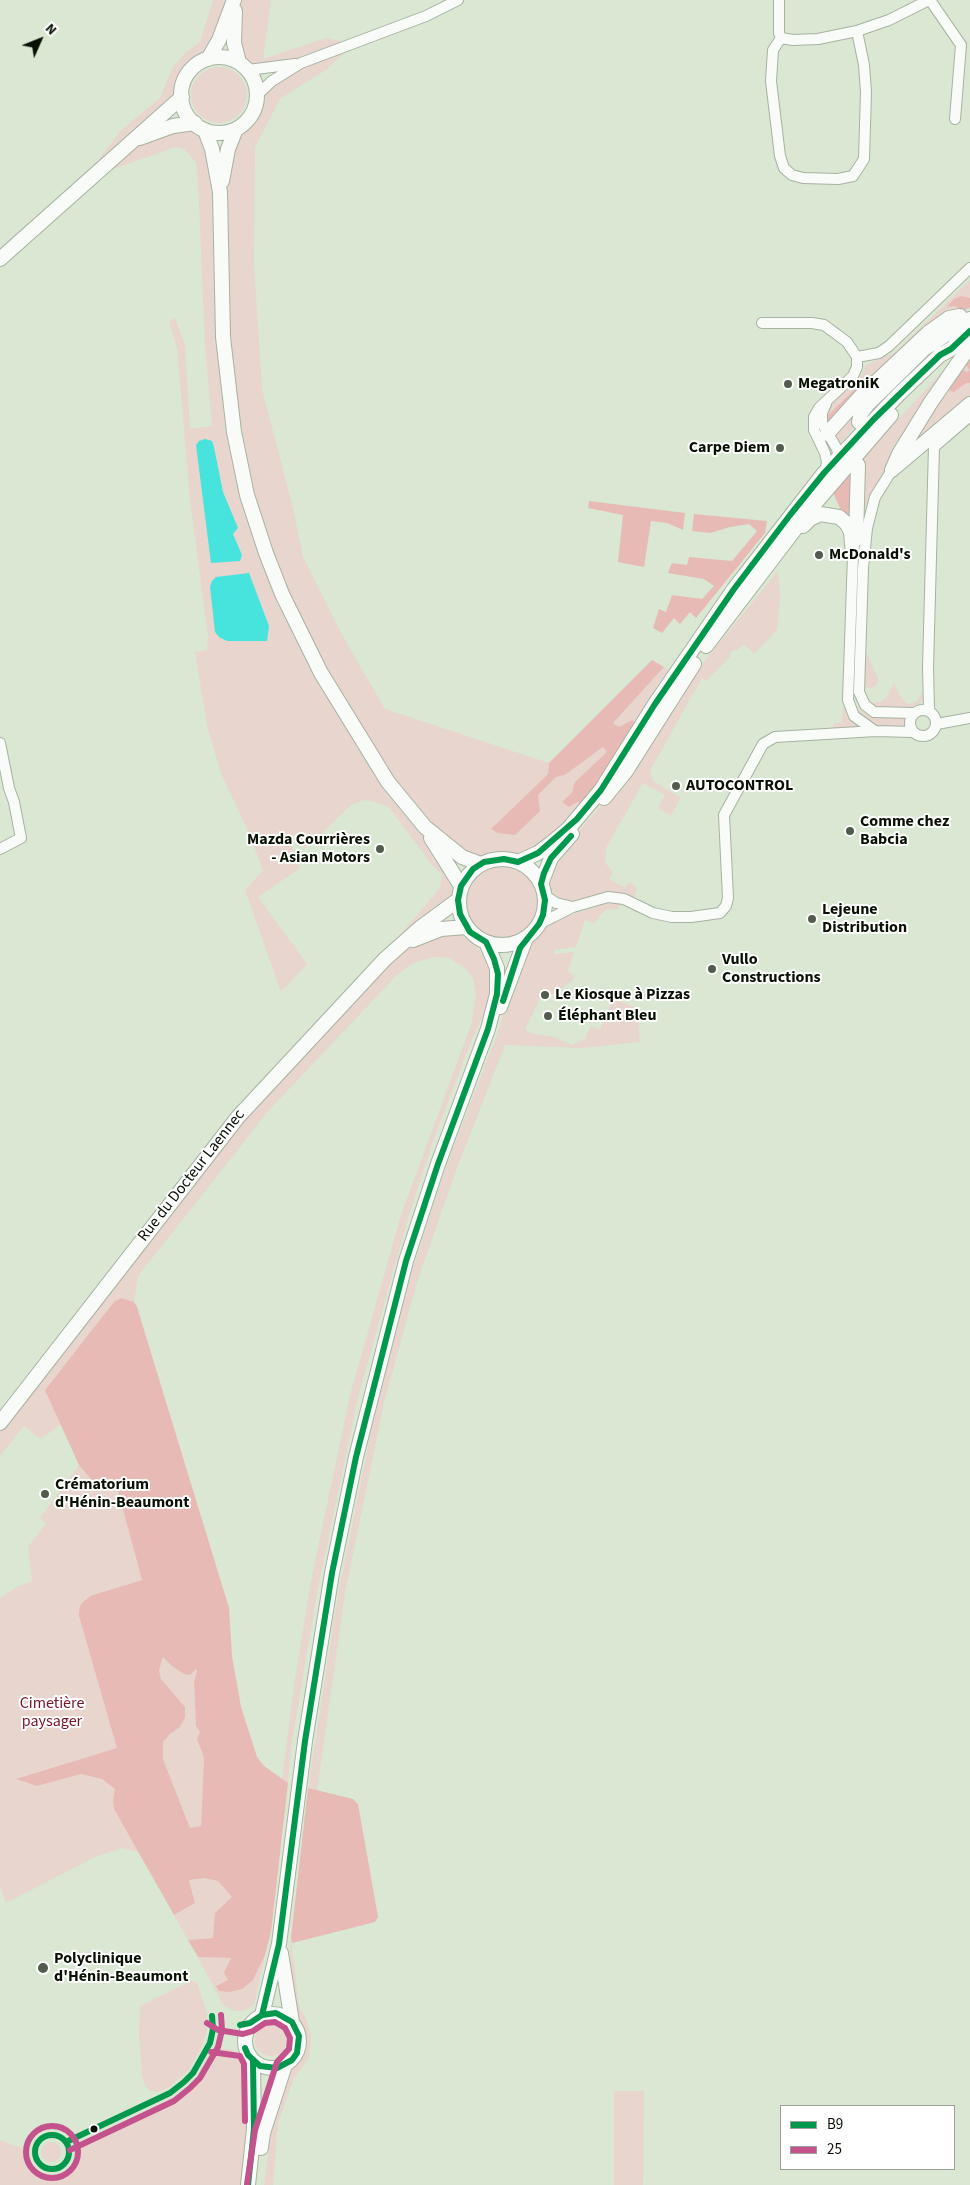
<!DOCTYPE html>
<meta charset="utf-8">
<style>
body{margin:0}
#map{position:relative;width:970px;height:2185px;overflow:hidden;background:#dae7d2;font-family:"Source Sans 3",sans-serif}
canvas{display:block}
.legend{position:absolute;left:780px;top:2105px;width:175px;height:65px;box-sizing:border-box;background:#fff;border:1px solid #9da09b;margin:0;padding:6px 9px;list-style:none;font-size:15px;color:#091105}
.legend li{display:flex;align-items:center;gap:10px;height:25px}
.legend b{width:25px;border:1px solid #9da09b}
.north{position:absolute;left:15px;top:15px;width:50px;height:50px;-webkit-text-stroke:4px #fff;paint-order:stroke;rotate:46deg;font-size:14px;font-weight:700;line-height:20px;text-align:center;color:#091105}
.north::after{content:'';display:block;margin:auto;width:18px;height:22px;background:#091105;clip-path:polygon(50% 0,100% 100%,50% 72%,0 100%)}
</style>
<div id="map">
<canvas width="970" height="2185"></canvas>
<ul class="legend">
<li><b style="height:6px;background:#00984d"></b>B9</li>
<li><b style="height:6px;background:#c4538d"></b>25</li>
</ul>
<div class="north">N</div>
</div>
<script>
const context = document.querySelector('canvas').getContext('2d');
context.lineJoin = 'round';
function fillPath(path, color) { context.fillStyle = color; context.fill(path, 'evenodd'); }
const poly = rows => new Path2D(rows.map(r => 'M' + r).join(''));
function strokePath(path, color, width, dash) { context.strokeStyle = color; context.lineWidth = width; context.lineCap = dash ? 'butt' : 'round'; context.setLineDash(dash || []); context.stroke(path); }
function label(font, color, halo, rows, align = 'center') {
  context.font = font + ' "Source Sans 3",sans-serif'; context.lineWidth = 4; context.setLineDash([]); context.textBaseline = 'middle'; context.strokeStyle = halo; context.fillStyle = color; for (const [text, x, y, turn = 0] of rows) {
    context.save(); context.translate(x, y); context.rotate((+turn || 0) * Math.PI / 180); context.textAlign = isNaN(turn) ? turn : align; if (halo) context.strokeText(text, 0, 0); context.fillText(text, 0, 0); context.restore();
  }
}
fillPath(poly([
 [213,0,228,0,209,50,191,61,183,70,174,96,95,165,120,131,160,98,173,67,185,53,200,42],
 [241,0,271,0,263,59,326,38,345,42,283,63,258,66,252,64,239,51],
 [346,51,327,69,280,99,255,147,254,264,262,389,293,508,303,557,341,633,385,709,549,763,548,774,491,829,538,795,556,777,565,775,603,747,607,752,576,782,572,792,562,802,577,802,583,804,574,818,540,847,522,855,504,853,478,857,472,857,436,830,408,800,384,765,327,671,289,596,255,498,240,431,233,386,229,330,227,172,240,133,249,128,257,118,266,92,276,83,319,60],
 '191 95a28 28 0 1 1 56 0a28 28 0 1 1-56 0Z',
 [191,129,203,138,212,170,217,349,225,428,240,496,259,555,278,605,330,702,373,771,399,807,426,838,454,883,450,901,415,923,393,943,440,888,442,875,429,861,389,807,376,802,364,800,351,805,312,843,304,849,298,833,289,837,300,868,258,897,307,964,281,992,245,890,263,871,250,835,222,776,208,730,195,652,207,650,208,636,190,500,177,348,169,322,175,318,185,345,190,429,212,426,205,345,198,182,196,163,184,149,176,147,104,172,135,146,155,135],
 [214,447,223,492,229,508,232,533,242,555,211,563],
 [970,280,970,298,947,307,955,306,961,311,864,389,859,385,826,417,831,405,862,375,866,365,894,353],
 [953,360,871,493,863,513,860,512,862,459],
 [963,363,970,370,967,372,962,371,955,381,970,383,970,400,902,459],
 [856,408,853,428,840,444,831,434],
 [778,571,780,596,777,630,754,654,744,644,736,651,734,649,729,654,731,656,706,681,702,678,652,767,650,772,653,781,681,798,671,816,658,808,665,795,643,783,606,848,605,863,613,872,609,879,625,888,629,882,634,885,637,889,634,898,613,892,564,902,555,897,548,882,555,859,605,801,711,653],
 [864,648,878,677,878,683,872,688,867,688,864,685],
 [664,667,670,671,638,725,619,727,613,723],
 [894,683,899,695,906,703,910,704,917,701,923,691,922,701,917,705,904,709,875,708,872,703,881,702,887,697],
 [854,704,864,714,870,716,906,716,906,726,877,726,859,714],
 [843,706,850,719,860,727,833,729,834,723,842,723],
 '464 903a37 37 0 1 1 74 0a37 37 0 1 1-74 0Z',
 [610,902,621,903,618,909,606,910,601,914,594,924,585,920,576,947,554,950,555,954,574,952,568,971,575,977,572,981,552,995,543,992,525,1030,534,1034,551,1036,572,1045,584,1040,591,1026,600,1030,613,998,637,1008,640,1042,582,1048,505,1045,457,1168,417,1282,384,1403,345,1593,317,1790,308,1788,338,1595,377,1402,409,1280,447,1164,497,1035,525,946,554,921],
 [457,932,475,945,486,958,492,970,492,985,487,1009,472,1039,431,1147,408,1218,358,1398,318,1588,291,1747,288,1783,282,1779,294,1686,310,1586,350,1395,401,1215,472,1022,476,994,473,978,464,967,449,958,434,957,413,963,396,976,270,1109,138,1276,134,1302,121,1298,45,1389,61,1424,41,1439,24,1426,0,1456,0,1430,233,1131,388,965,406,949,431,935],
 [79,1465,94,1483,118,1490,142,1580,90,1596,79,1611,79,1616,118,1748,17,1779,37,1786,81,1774,102,1779,116,1789,113,1800,114,1809,139,1852,122,1848,95,1857,6,1903,0,1887,0,1598,17,1587,32,1581,28,1547,46,1523,40,1518],
 [164,1657,172,1666,196,1668,197,1671,194,1682,196,1726,200,1732,197,1740,204,1758,201,1826,190,1828,163,1759,163,1742,170,1734,179,1728,185,1718,185,1707,161,1679,159,1671],
 [204,1878,218,1881,232,1897,215,1913,213,1938,188,1940,174,1915,195,1903,189,1880],
 [291,1938,299,2006,307,2021,311,2036,309,2058,294,2078,278,2123,273,2185,264,2185,272,2124,289,2071,306,2052,306,2039,303,2027,293,2002,290,1963],
 [265,1955,255,2001,252,2006,245,2010,238,2011,231,2010,223,2005,198,1957,232,1958,253,1980],
 [191,1981,197,1982,207,2013,207,2030,201,2048,189,2070,169,2087,159,2092,150,2091,144,2084,142,2075,139,2034,140,2006],
 '255 2040a16 16 0 1 1 32 0a16 16 0 1 1-32 0Z',
 [217,2049,231,2049,237,2053,250,2075,250,2089,242,2185,0,2185,0,2140,27,2150,30,2163,39,2174,54,2177,62,2175,75,2161,78,2154,78,2144,181,2093,197,2076,210,2053],
 [614,2091,644,2091,643,2185,614,2185],
 '41 2152a10 10 0 1 1 20 0a10 10 0 1 1-20 0Z'
]), '#e8d5ce');
fillPath(poly([
 [961,296,970,298,970,307,968,309,961,311,955,306,947,307,954,299],
 [970,354,970,383,966,383,954,392,950,391,949,386,962,370,967,372,970,370,963,363],
 [859,385,864,389,828,427,826,417],
 [853,468,851,520,842,513,833,492],
 [589,501,685,513,683,530,667,523,651,521,644,567,618,562,623,515,588,508],
 [694,514,767,521,765,533,696,618,690,612,680,624,674,618,662,633,653,628,659,609,666,612,672,595,702,599,714,586,704,579,668,573,672,563,687,565,689,557,732,561,757,531,749,524,730,527,710,533,692,531],
 [652,660,664,667,613,723,619,727,632,720,638,725,611,766,583,804,577,802,569,807,562,802,572,792,575,782,607,752,603,747,565,775,556,777,538,795,540,811,515,835,498,833,491,829,548,774,549,763],
 [121,1298,134,1302,137,1307,229,1608,232,1656,241,1707,257,1757,264,1766,288,1783,271,1932,265,1955,253,1980,242,1989,230,1992,219,1991,216,1986,228,1980,224,1973,231,1958,198,1957,188,1940,213,1938,215,1913,232,1897,218,1881,204,1878,189,1880,195,1903,174,1915,114,1809,113,1800,115,1789,102,1779,81,1774,37,1786,16,1779,117,1748,79,1616,79,1611,81,1604,90,1596,142,1580,118,1491,94,1483,79,1465,45,1390,114,1302],
 [163,1657,172,1666,184,1674,190,1675,196,1669,197,1671,194,1682,196,1726,200,1732,197,1739,204,1758,201,1826,190,1828,163,1759,163,1742,170,1734,179,1728,185,1718,185,1707,161,1679,159,1671],
 [308,1788,353,1799,358,1804,378,1917,375,1922,292,1943,291,1938]
]), '#e8bab5');
fillPath(poly([
 [205,439,212,441,214,447,223,492,238,528,233,534,242,555,240,561,211,563,196,445,199,441],
 [249,573,269,626,267,641,227,641,219,637,215,632,210,587,212,581,216,577]
]), '#46e4dd');
const street = poly([
 [779,0,779,33,781,38],
 [930,0,961,45,955,119],
 [781,38,773,50,771,81,780,156,784,168,792,175,803,178,838,179,853,176,864,159,866,92,864,65,857,31],
 [781,38,793,40,818,39,857,31,889,20,929,0],
 [248,70,295,64],
 [257,95,272,81,301,63,426,16,458,0],
 [762,323,812,323,824,325,847,342,857,357,857,367,853,376,819,408,814,417,814,430,825,453,827,462,825,472],
 [857,357,879,353,889,346,970,268],
 [826,404,822,413,822,423,837,449,839,458],
 [892,470,875,497,867,528,863,568,859,692,865,705,874,712,913,713],
 [853,555,848,700,854,716,875,731],
 '910 723a13 13 0 1 1 26 0a13 13 0 1 1-26 0Z',
 [929,710,928,667,934,447,970,416],
 [937,724,970,718],
 [0,743,9,788,14,802,21,838,0,849],
 [544,895,556,903,573,907],
 [539,924,573,907,608,897,624,899,653,913,672,917,691,917,720,913,726,906,728,898,724,815,763,744,775,737,876,731,913,732]
]);
const secondary = poly([
 [235,11,234,43,239,62],
 '181 95a38 38 0 1 1 76 0a38 38 0 1 1-76 0Z',
 [208,59,219,40,234,0],
 [205,130,212,149,220,192,223,337,234,432,247,495,266,553,282,594,321,673,388,782,425,827,462,857,481,864],
 [140,138,173,126,195,123],
 [222,181,228,149,236,129],
 [0,259,182,97],
 [859,422,861,413,868,404,924,349,970,319],
 [827,434,861,396,928,333,949,318,960,316],
 [893,469,970,404],
 [892,470,899,454,931,402,970,346],
 [803,526,810,519,820,514,839,517,847,524,851,532,853,555],
 [856,539,858,465],
 [706,646,812,507,891,415],
 [604,798,626,771,694,664],
 [431,838,461,886],
 '459 902a43 43 0 1 1 86 0a43 43 0 1 1-86 0Z',
 [518,862,538,853,550,844,569,828,601,790,655,704,734,589,824,473,898,395,940,355,951,349,970,331],
 [541,884,551,858,572,834],
 [413,940,441,929,466,927],
 [500,1007,526,938],
 [0,1423,238,1117,385,959,420,928,458,900],
 [281,1953,292,2022],
 '245 2041a27 27 0 1 1 54 0a27 27 0 1 1-54 0Z',
 [262,2015,279,1944,305,1741,332,1573,356,1457,406,1261,438,1164,488,1029,497,994,497,968,486,942],
 [261,2148,263,2133,285,2065],
 [248,2185,254,2129,253,2061]
]);
strokePath(street, '#a7b2a2', 12);
strokePath(secondary, '#a7b2a2', 16);
strokePath(street, '#f9fbf8', 10);
strokePath(secondary, '#f9fbf8', 14);
strokePath(poly([
 [503,1001,520,948,539,924,543,915,545,900,541,884,544,873,551,858,571,836],
 [262,2015,279,1944,305,1741,332,1573,356,1457,406,1261,438,1164,488,1029,497,994,498,974,494,959,486,942,470,932,460,914,458,900,461,886,473,869,484,862,504,859,518,862,538,853,577,819,601,790,655,704,734,589,790,515,824,473,874,419,940,355,951,349,970,331],
 [240,2025,250,2023,262,2015,276,2013,292,2022,299,2036,297,2053,292,2060,277,2068,260,2066,248,2055,245,2048],
 '35 2152a17 17 0 1 1 34 0a17 17 0 1 1-34 0Z',
 [66,2142,170,2093,184,2082,193,2073,210,2043,213,2029,212,2016],
 [248,2185,254,2129,253,2061]
]), '#00984d', 6);
strokePath(poly([
 [207,2023,218,2030,243,2034,253,2031,265,2023,275,2022,285,2028,290,2038,289,2049,277,2062,255,2130,247,2184],
 [211,2052,240,2056,244,2064,245,2121],
 '26 2152a26 26 0 1 1 52 0a26 26 0 1 1-52 0Z',
 [70,2150,174,2101,190,2088,200,2078,218,2047,222,2030,221,2015]
]), '#c4538d', 6);
for (const [x, y, r, color] of [
 [788,384,5,"#525c4d"],
 [780,448,5,"#525c4d"],
 [819,555,5,"#525c4d"],
 [676,786,5,"#525c4d"],
 [850,831,5,"#525c4d"],
 [380,849,5,"#525c4d"],
 [812,919,5,"#525c4d"],
 [712,969,5,"#525c4d"],
 [545,995,5,"#525c4d"],
 [548,1016,5,"#525c4d"],
 [45,1494,5,"#525c4d"],
 [43,1968,6,"#525c4d"],
 [94,2129,4.5,"#091105"]
]) { const dot = new Path2D(); dot.arc(x, y, r, 0, 2 * Math.PI); context.fillStyle = color; context.fill(dot); strokePath(dot, '#fff', 2); }
label('bold 16px', '#091105', '#fff', [
 ["MegatroniK",798,384],
 ["Carpe Diem",770,448,"right"],
 ["McDonald's",829,555],
 ["AUTOCONTROL",686,786],
 ["Comme chez",860,822],
 ["Babcia",860,840],
 ["Mazda Courrières",370,840,"right"],
 ["- Asian Motors",370,858,"right"],
 ["Lejeune",822,910],
 ["Distribution",822,928],
 ["Vullo",722,960],
 ["Constructions",722,978],
 ["Le Kiosque à Pizzas",555,995],
 ["Éléphant Bleu",558,1016],
 ["Crématorium",55,1485],
 ["d'Hénin-Beaumont",55,1503],
 ["Polyclinique",54,1959],
 ["d'Hénin-Beaumont",54,1977]
], 'left');
label('16px', '#091105', '#fff', [
 ["Rue du Docteur Laennec",192,1176,-52]
]);
label('16px', '#791129', '#fff', [
 ["Cimetière",52,1704],
 ["paysager",52,1722]
]);
</script>
